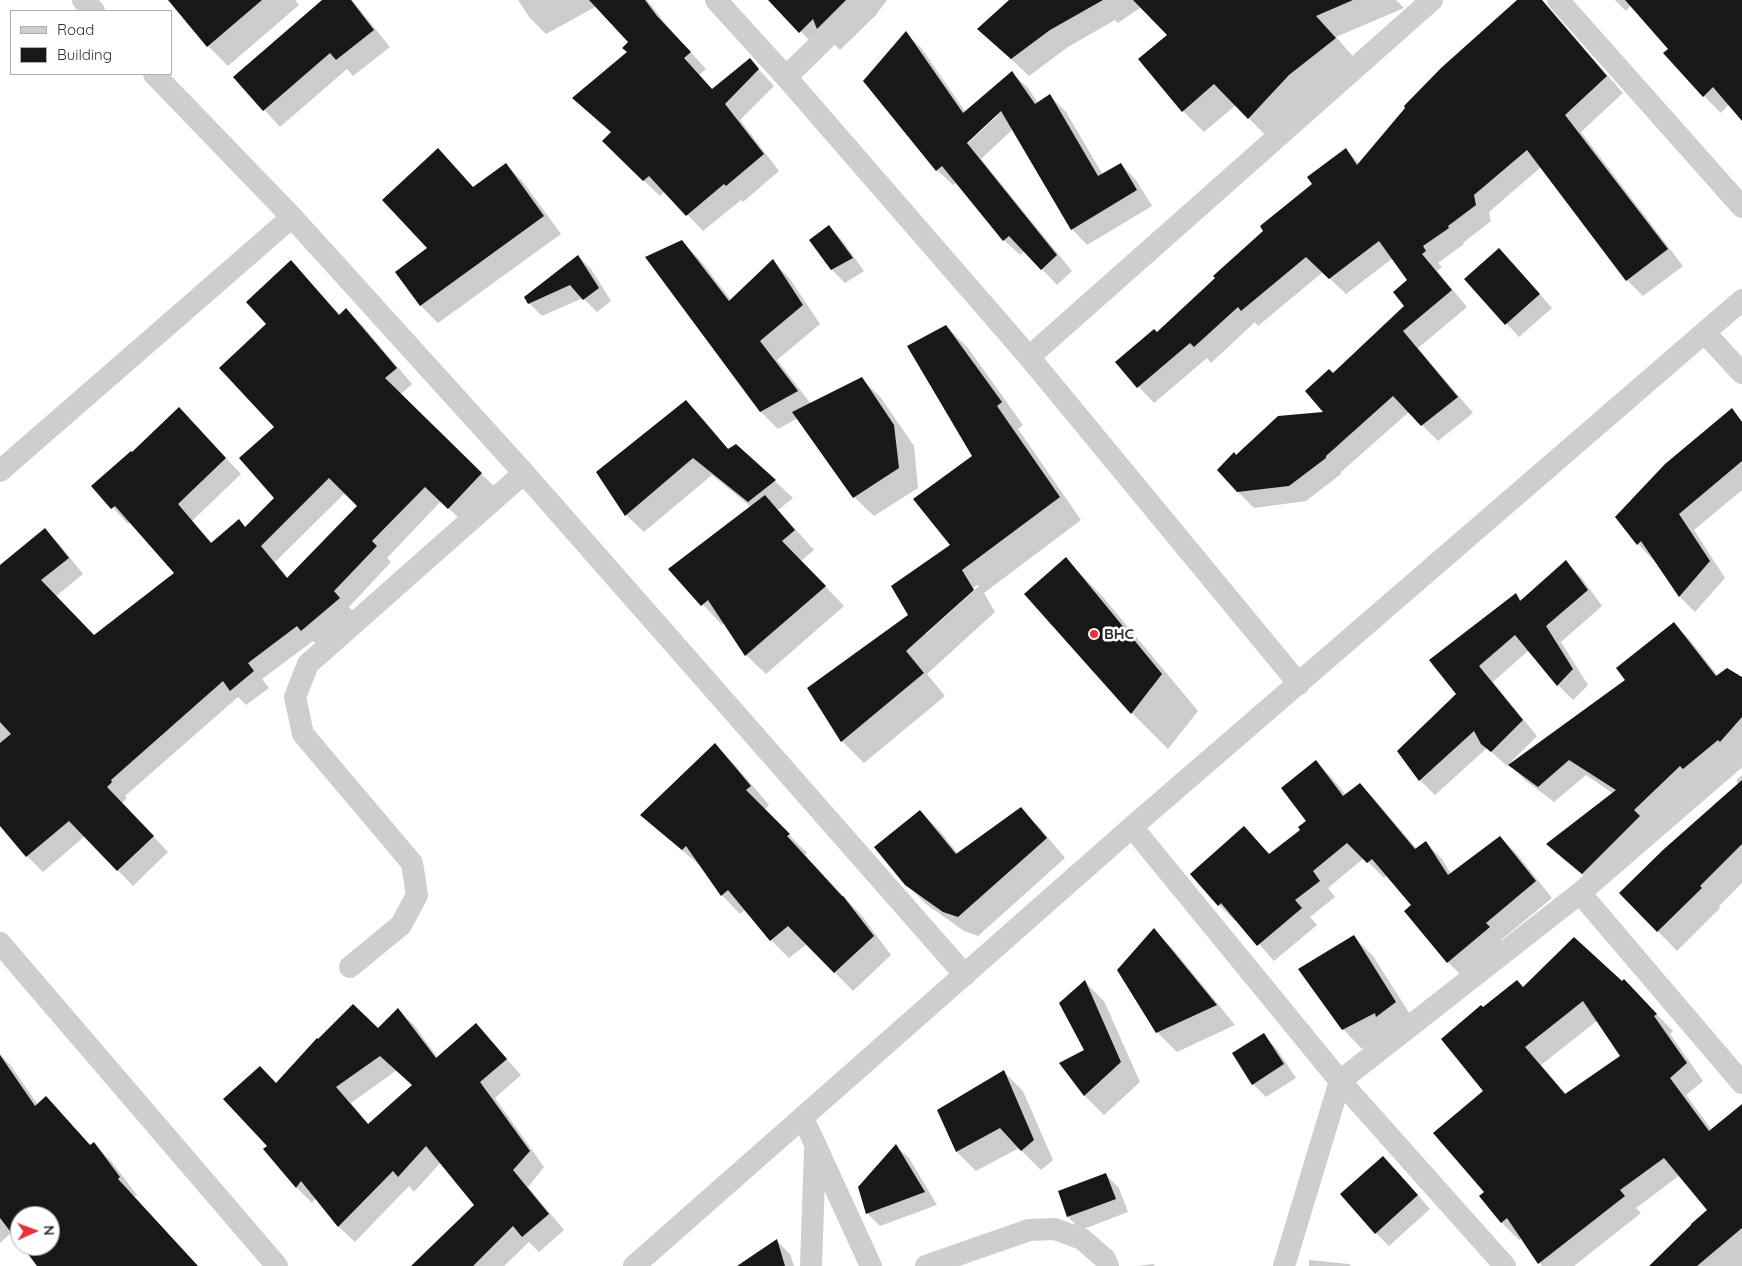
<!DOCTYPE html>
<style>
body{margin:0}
#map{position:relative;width:1742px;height:1266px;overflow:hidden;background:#fff;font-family:Quicksand,sans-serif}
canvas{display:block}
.legend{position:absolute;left:10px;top:10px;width:162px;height:65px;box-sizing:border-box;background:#fff;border:1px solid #adadad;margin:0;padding:6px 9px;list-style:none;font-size:15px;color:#313131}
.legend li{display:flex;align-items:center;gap:10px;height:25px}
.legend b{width:25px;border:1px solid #adadad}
.north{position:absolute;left:10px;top:1206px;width:50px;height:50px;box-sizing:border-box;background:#fff;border:1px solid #adadad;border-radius:50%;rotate:88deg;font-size:14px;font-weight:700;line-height:20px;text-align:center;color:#313131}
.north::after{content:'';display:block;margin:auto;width:18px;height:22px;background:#e63538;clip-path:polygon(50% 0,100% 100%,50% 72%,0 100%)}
</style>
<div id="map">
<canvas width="1742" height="1266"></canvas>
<ul class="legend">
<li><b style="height:6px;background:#cecece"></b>Road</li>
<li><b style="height:14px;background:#181818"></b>Building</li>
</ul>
<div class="north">N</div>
</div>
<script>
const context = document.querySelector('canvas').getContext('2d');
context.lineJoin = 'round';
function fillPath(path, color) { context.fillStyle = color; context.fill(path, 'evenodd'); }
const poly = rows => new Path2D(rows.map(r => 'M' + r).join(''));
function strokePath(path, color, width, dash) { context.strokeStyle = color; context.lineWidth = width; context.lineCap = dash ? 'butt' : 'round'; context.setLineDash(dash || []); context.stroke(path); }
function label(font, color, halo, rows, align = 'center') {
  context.font = font + ' Quicksand,sans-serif'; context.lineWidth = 5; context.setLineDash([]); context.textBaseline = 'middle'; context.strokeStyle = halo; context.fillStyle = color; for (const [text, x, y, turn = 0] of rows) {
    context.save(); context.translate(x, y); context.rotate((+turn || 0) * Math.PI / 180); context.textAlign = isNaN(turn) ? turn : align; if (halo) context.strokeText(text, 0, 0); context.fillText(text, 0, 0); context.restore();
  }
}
fillPath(poly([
 [179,0,295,0,299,5,228,66,208,46,173,5],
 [324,0,352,0,390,47,353,76,347,69,280,127,235,77],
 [518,0,647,0,673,33,706,69,699,75,712,90,750,60,774,86,740,120,779,171,743,202,741,200,703,231,665,191,660,196,619,157,612,133,574,98,629,52,630,43,597,6,546,34,530,18],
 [770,0,887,0,875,16,840,50,833,43,823,54],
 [1011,0,1151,0,1118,23,1115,20,1068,47,1029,76,979,29],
 [1155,0,1396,0,1404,8,1336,37,1356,60,1270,140,1236,105,1204,132,1183,111,1169,35],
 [1519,0,1542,0,1623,93,1581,132,1683,266,1643,296,1627,280,1541,167,1489,212,1491,221,1463,243,1464,244,1438,263,1442,267,1437,271,1467,307,1418,348,1473,413,1438,441,1409,412,1341,472,1341,474,1306,501,1254,508,1238,492,1237,456,1326,413,1333,375,1406,306,1409,280,1393,258,1346,294,1323,272,1258,326,1255,322,1211,363,1207,358,1154,403,1117,363,1157,334,1314,184,1346,150,1360,164],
 [1615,0,1742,0,1742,119,1729,104,1721,113,1704,96,1670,50,1631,5,1626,11],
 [906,33,922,49,966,113,1012,73,1028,88,1038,103,1050,96,1066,112,1103,175,1121,164,1136,180,1152,206,1087,245,1072,229,1013,129,981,159,1072,271,1057,285,1025,251,1020,255,1004,240,957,182,953,185,937,170,864,81],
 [995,115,997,116,963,148,961,146],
 [438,150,474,188,506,164,523,182,561,234,438,323,421,306,397,272,429,248],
 [828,226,841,239,864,271,845,283,832,270,811,240],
 [682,242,700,260,731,300,773,261,790,279,820,324,777,360,811,404,861,378,881,398,914,446,918,488,874,516,854,497,798,418,778,429,760,411],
 [578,256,591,269,611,301,597,312,583,298,542,316,529,303],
 [291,262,340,315,346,310,362,325,412,384,400,395,497,489,464,523,441,501,387,558,391,562,349,607,355,614,318,645,313,641,262,679,269,688,246,705,238,697,125,796,127,798,122,803,168,852,133,886,85,836,43,872,27,856,0,824,0,566,45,530,60,545,83,574,55,597,94,636,176,573,130,522,128,524,93,486,194,425,241,474,192,521,212,543,246,528,276,499,276,427,268,324],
 [345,493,359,506,288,578,275,562],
 [1512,263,1552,308,1519,337,1466,279],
 [946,326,968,348,1023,425,1018,429,1081,520,984,593,995,612,927,674,945,696,864,763,842,741,910,616,951,545,974,456],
 [977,585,979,586,926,634,926,631],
 [686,402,704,420,729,450,736,445,793,498,778,510,814,550,801,561,844,606,766,674,746,655,725,622,722,625,670,569,751,507,712,475,644,532,626,515],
 [1731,410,1742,421,1742,490,1694,530,1725,578,1695,612,1680,597,1655,559,1653,560,1638,544],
 [1066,559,1102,596,1198,711,1168,749,1132,713],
 [1566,562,1581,577,1602,606,1561,642,1588,685,1573,700,1558,685,1529,650,1493,682,1537,736,1510,763,1511,764,1627,681,1674,624,1690,640,1718,676,1742,678,1742,750,1599,888,1563,859,1547,844,1614,794,1586,775,1554,802,1525,780,1509,764,1507,766,1487,748,1435,795,1420,780,1399,751,1458,694,1516,594,1522,601],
 [715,745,734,764,769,805,764,810,807,853,805,855,862,916,891,955,853,991,807,944,789,958,771,940,746,909,740,914,722,895,702,867,661,833,642,815],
 [1316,762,1332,778,1346,795,1360,784,1376,801,1417,849,1426,843,1442,859,1451,874,1500,837,1516,853,1552,898,1501,940,1505,944,1464,978,1448,962,1406,911,1413,905,1388,875,1384,878,1364,858,1328,888,1335,897,1310,917,1317,925,1274,961,1237,919,1235,921,1219,905,1244,828,1270,855,1302,830,1308,821],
 [1742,775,1742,883,1719,906,1720,908,1677,951,1621,893,1737,786,1737,779],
 [1020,809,1040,828,1065,858,978,936,964,931,926,904,906,884,920,811,940,831,958,854],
 [1154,930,1173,949,1235,1025,1177,1052,1157,1032],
 [1353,936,1373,956,1415,1022,1362,1049,1343,1029],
 [1624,981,1673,1031,1670,1034,1703,1081,1686,1095,1712,1130,1742,1120,1742,1266,1650,1266,1709,1210,1680,1175,1636,1208,1641,1213,1574,1266,1542,1266,1522,1238,1519,1240,1502,1223,1481,1196,1485,1193,1483,1008,1523,988,1622,983],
 [1598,1020,1622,1056,1567,1095,1541,1065],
 [1085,982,1104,1001,1140,1082,1104,1115,1085,1096,1061,1064,1085,1050],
 [398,1010,414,1025,438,1058,476,1025,521,1075,495,1098,544,1167,528,1187,564,1230,539,1252,529,1242,504,1266,413,1266,476,1205,441,1162,414,1192,409,1186,355,1242,339,1227,316,1198,312,1203,296,1187,269,1146,276,1084,378,1030],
 [397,1070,413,1086,369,1125,351,1103],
 [1263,1035,1276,1048,1296,1078,1266,1097,1253,1084],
 [0,1054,11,1066,38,1105,46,1098,91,1146,94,1144,111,1161,137,1195,134,1197,198,1266,39,1266,23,1246,50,1246,50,1216,20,1216,20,1242,12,1232,0,1243],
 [1004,1072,1023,1091,1053,1160,1041,1170,1019,1148,976,1171,957,1152,938,1110],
 [896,1146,909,1158,937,1205,880,1226,867,1213],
 [1396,1170,1430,1209,1389,1246,1376,1233],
 [1106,1175,1119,1188,1128,1212,1081,1230,1068,1217],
 [777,1241,790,1254,794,1266,742,1266],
 [1309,1260,1349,1264,1351,1266,1309,1266],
 [1153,1264,1155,1266,1138,1266]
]), '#0003');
fillPath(poly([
 [168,0,262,0,207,47],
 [322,0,351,0,374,30,336,60,330,53,263,111,233,77],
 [589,0,645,0,657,16,691,52,684,58,712,89,750,58,759,69,725,104,764,154,726,186,724,184,686,216,649,176,643,181,602,141,611,132,572,98,627,52,622,48,628,42],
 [768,0,846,0,817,29,813,19,799,33],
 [1009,0,1103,0,1050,30,1011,59,977,29],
 [1133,0,1353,0,1316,16,1336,38,1289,75,1248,119,1214,84,1182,112,1138,59,1167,35],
 [1517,0,1542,0,1607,76,1565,115,1668,249,1626,281,1527,150,1474,195,1476,205,1448,226,1449,228,1423,246,1426,251,1422,254,1452,290,1403,331,1458,397,1421,426,1393,396,1326,456,1326,458,1289,486,1237,492,1217,470,1234,452,1236,455,1278,416,1323,412,1305,391,1329,369,1333,373,1404,306,1393,292,1407,280,1379,241,1329,279,1306,257,1241,311,1238,307,1194,347,1190,343,1137,388,1115,362,1154,329,1157,332,1215,278,1213,276,1263,231,1260,226,1312,184,1307,177,1346,148,1357,165,1405,108,1404,106,1441,68],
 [1625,0,1742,0,1742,121,1713,87,1703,97,1663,53,1668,49],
 [906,31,963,113,1012,71,1035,104,1050,94,1098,176,1121,163,1137,190,1071,230,1001,111,967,143,1057,255,1041,270,1009,236,1003,241,942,166,936,171,863,81],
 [438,148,473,187,506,163,544,216,420,306,395,272,427,248,382,200],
 [829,225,853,258,831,270,809,240],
 [682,240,729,301,773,259,803,305,760,341,798,391,760,412,645,257],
 [1499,248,1540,294,1505,325,1464,279],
 [578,255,599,288,583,300,570,285,528,304,524,297],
 [291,260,339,315,346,308,397,368,385,378,482,473,448,509,425,487,372,541,377,546,334,591,340,598,301,631,297,626,248,663,254,671,230,691,223,681,111,780,112,782,107,787,154,836,117,871,69,821,26,857,0,826,0,743,11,734,0,722,0,565,45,528,69,558,41,580,94,635,174,573,115,506,111,509,91,486,131,451,132,452,179,407,226,458,178,504,211,543,239,519,245,527,274,498,239,458,274,427,219,368,266,324,246,302],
 [329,478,357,506,287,578,261,546],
 [946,325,1002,402,997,406,1060,497,962,570,974,590,906,651,924,673,841,742,807,688,908,615,891,586,950,545,913,499,972,456,907,346],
 [862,377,894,425,899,468,853,498,792,412],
 [686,400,728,449,736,444,776,480,748,502,693,458,625,516,596,472],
 [1732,408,1742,422,1742,461,1679,514,1710,561,1679,597,1641,541,1637,545,1615,517,1665,464],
 [765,495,795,530,782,541,826,586,745,656,708,600,701,606,668,569],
 [1066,557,1162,674,1131,714,1024,594],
 [1566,560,1588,590,1546,626,1573,669,1557,686,1515,635,1479,666,1523,720,1491,752,1481,744,1474,731,1419,781,1397,751,1456,694,1429,660,1516,593,1520,601],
 [1674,622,1716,676,1727,668,1742,677,1742,717,1720,742,1718,740,1683,769,1680,766,1634,810,1640,816,1582,874,1546,844,1616,790,1569,760,1538,787,1508,765,1625,680,1616,668],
 [715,743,751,786,746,790,790,834,787,836,842,896,843,896,874,936,834,973,788,926,770,941,728,890,721,896,686,846,682,850,640,815],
 [1316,760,1343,796,1360,783,1415,849,1426,841,1448,875,1500,836,1536,881,1486,923,1490,927,1447,963,1404,911,1411,905,1372,859,1367,863,1347,843,1313,871,1320,881,1295,900,1302,908,1257,946,1221,903,1218,906,1190,874,1244,826,1269,854,1300,830,1298,827,1306,821,1281,788],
 [1742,780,1742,844,1700,886,1702,888,1657,932,1619,893,1664,849],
 [1021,807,1047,838,958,917,943,912,905,885,874,847,920,810,956,854],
 [1154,928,1217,1005,1156,1033,1117,970],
 [1354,935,1396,1002,1376,1017,1375,1013,1342,1030,1298,969],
 [1574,937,1622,981,1624,979,1657,1014,1654,1016,1687,1063,1670,1078,1709,1131,1742,1104,1742,1228,1697,1266,1649,1266,1691,1225,1691,1224,1707,1210,1664,1158,1620,1190,1625,1196,1538,1264,1507,1218,1501,1223,1479,1196,1484,1192,1433,1133,1483,1091,1441,1039,1481,1005,1483,1007,1517,980,1523,987],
 [1583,1001,1620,1056,1565,1094,1525,1047],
 [1085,980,1121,1062,1084,1096,1059,1063,1084,1050,1059,1003],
 [353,1004,378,1028,398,1008,436,1058,476,1023,507,1059,480,1082,530,1151,513,1170,549,1214,522,1237,513,1226,473,1266,411,1266,474,1205,426,1146,398,1177,393,1171,338,1227,301,1181,296,1188,263,1149,267,1146,223,1099,260,1066,276,1083,317,1038,318,1039],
 [380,1056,412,1085,368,1124,336,1087],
 [1264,1033,1284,1064,1252,1085,1232,1053],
 [0,1055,35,1106,46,1096,90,1145,94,1142,120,1177,118,1179,198,1266,37,1266,22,1246,50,1246,50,1216,20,1216,20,1244,0,1218],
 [1004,1070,1034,1140,1021,1151,1000,1128,956,1152,937,1110],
 [896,1144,925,1192,866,1214,858,1187],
 [1383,1156,1418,1195,1375,1234,1340,1194],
 [1106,1173,1116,1199,1067,1217,1058,1191],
 [777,1239,785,1266,737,1266]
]), '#181818');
strokePath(poly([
 [83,0,94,11],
 [716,0,786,77,1029,357,1299,684],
 [1558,0,1742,207],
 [154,74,292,217,524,473,965,975],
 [786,77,865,0],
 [1705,333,1742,373],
 [1029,357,1432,0],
 [0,471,292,217],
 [1132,827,1340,1081,1505,1266],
 [1580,893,1742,1083],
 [0,943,277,1266],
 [350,967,401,925,417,895,412,863,303,734,295,697,308,664,524,473],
 [803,1118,871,1266],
 [634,1266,1132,827,1742,300],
 [811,1266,815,1150],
 [926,1266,1029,1230,1055,1229,1082,1239,1105,1259,1108,1266],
 [1284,1266,1340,1081,1580,893,1742,753]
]), '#cecece', 22);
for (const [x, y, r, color] of [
 [1094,634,5,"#e63538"]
]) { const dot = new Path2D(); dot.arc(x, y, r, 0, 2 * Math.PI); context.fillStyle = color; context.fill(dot); strokePath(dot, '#fff', 2); }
label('bold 15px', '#313131', '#fff', [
 ["BHC",1104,634]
], 'left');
</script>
